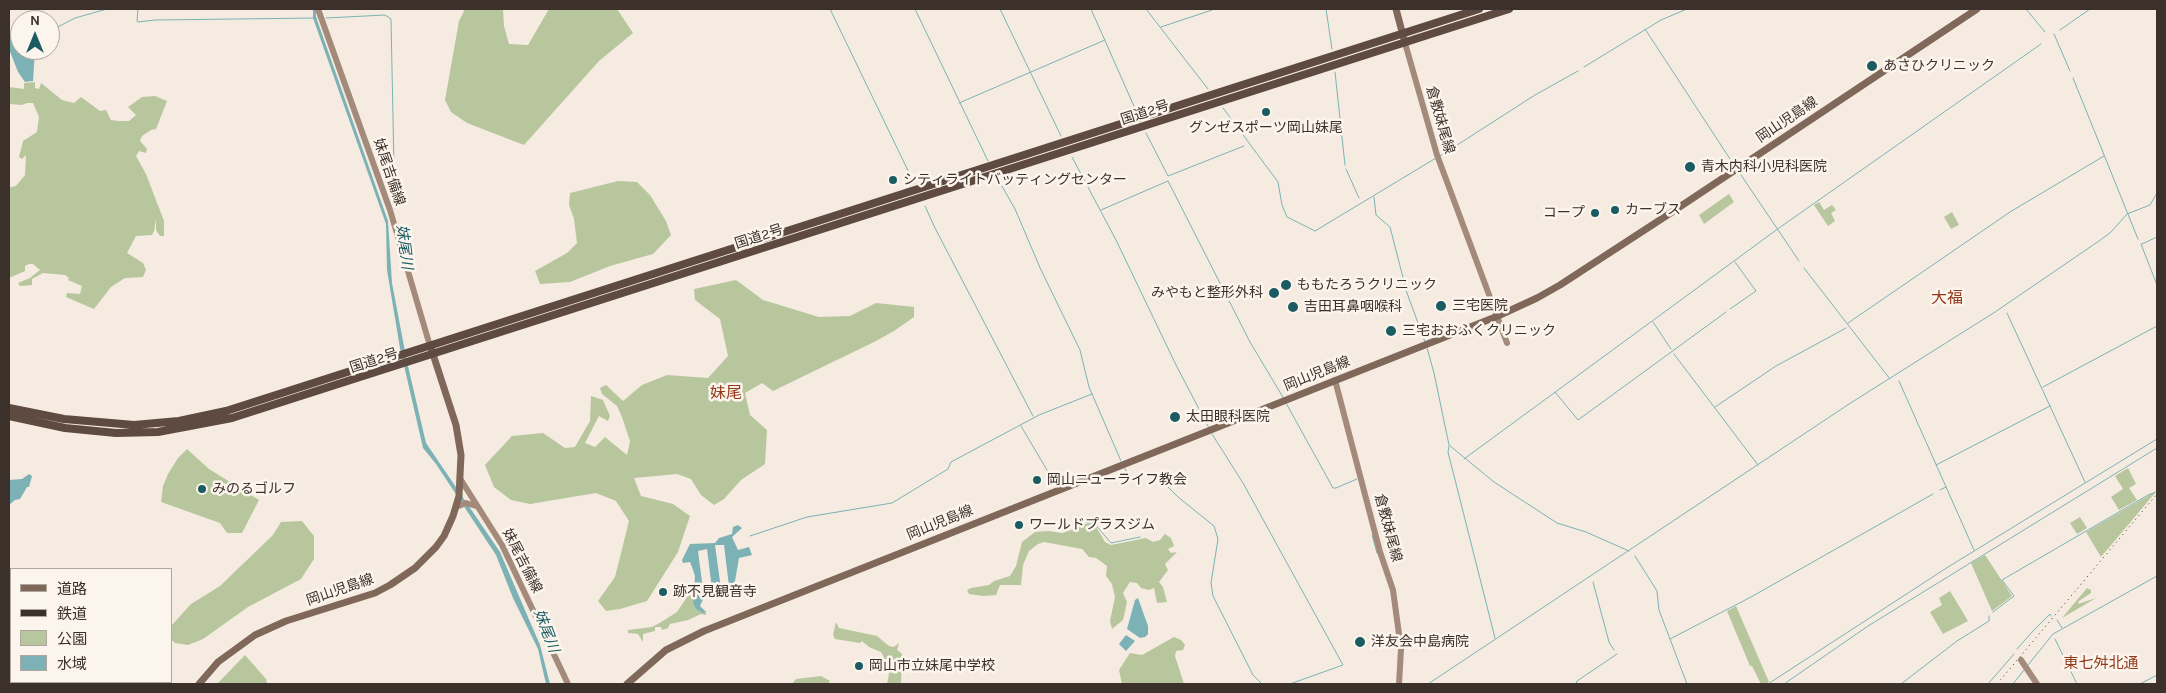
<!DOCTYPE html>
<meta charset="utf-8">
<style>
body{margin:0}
#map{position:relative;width:2166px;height:693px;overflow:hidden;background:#f5ebe0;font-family:Karla,"Noto Sans JP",sans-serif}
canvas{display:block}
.frame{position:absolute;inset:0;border:10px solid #3c302a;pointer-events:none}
.legend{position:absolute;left:10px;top:568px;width:162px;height:115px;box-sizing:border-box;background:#fcf5ed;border:1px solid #afa69f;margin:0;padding:6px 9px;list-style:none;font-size:15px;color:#3c302a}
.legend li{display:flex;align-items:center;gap:10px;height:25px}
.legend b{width:25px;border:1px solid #afa69f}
.north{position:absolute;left:10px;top:10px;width:50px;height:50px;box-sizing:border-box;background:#fcf5ed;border:1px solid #afa69f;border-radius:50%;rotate:0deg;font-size:14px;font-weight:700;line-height:20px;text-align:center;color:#3c302a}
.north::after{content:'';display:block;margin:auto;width:18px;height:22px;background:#1b5c62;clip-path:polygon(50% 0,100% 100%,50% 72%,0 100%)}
</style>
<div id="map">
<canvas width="2166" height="693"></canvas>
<div class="frame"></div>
<ul class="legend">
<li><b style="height:6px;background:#7f675a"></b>道路</li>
<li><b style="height:6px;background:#3c302a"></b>鉄道</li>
<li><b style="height:14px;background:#b8c69e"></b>公園</li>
<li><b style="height:14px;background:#7cb2b5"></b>水域</li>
</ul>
<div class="north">N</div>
</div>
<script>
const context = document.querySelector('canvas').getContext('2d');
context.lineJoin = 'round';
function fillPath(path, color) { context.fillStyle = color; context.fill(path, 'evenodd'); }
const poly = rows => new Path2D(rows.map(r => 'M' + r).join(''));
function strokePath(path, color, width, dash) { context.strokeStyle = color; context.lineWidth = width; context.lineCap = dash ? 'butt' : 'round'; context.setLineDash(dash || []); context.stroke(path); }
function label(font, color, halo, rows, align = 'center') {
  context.font = font + ' Karla,"Noto Sans JP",sans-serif'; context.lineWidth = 5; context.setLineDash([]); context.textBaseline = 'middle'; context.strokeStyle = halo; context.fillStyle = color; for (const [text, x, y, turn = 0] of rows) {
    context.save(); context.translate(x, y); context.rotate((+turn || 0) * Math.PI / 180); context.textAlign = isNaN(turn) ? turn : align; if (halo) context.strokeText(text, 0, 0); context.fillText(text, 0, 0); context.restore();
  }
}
fillPath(poly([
 [465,9,503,9,504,26,509,44,528,45,549,9,617,9,633,33,599,61,524,145,467,123,451,112,445,100,459,21],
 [35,82,35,88,39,89,41,83,62,100,74,103,81,97,100,111,106,110,111,120,118,121,129,121,136,115,128,107,142,97,155,96,167,101,156,129,151,130,142,136,140,141,147,149,146,153,139,151,136,156,146,174,164,221,164,236,160,236,156,230,156,219,154,231,152,235,136,236,127,253,143,263,146,270,143,277,125,278,111,287,94,309,66,297,67,293,80,294,82,286,68,280,69,278,65,275,43,273,32,279,32,285,20,286,18,283,30,278,40,270,33,264,29,264,25,266,25,271,9,278,9,190,11,187,16,186,25,175,26,155,22,159,19,157,23,141,37,132,39,117,33,103,27,103,22,105,9,104,9,87,24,89,24,83],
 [618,181,637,182,650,195,666,221,671,235,653,254,610,266,570,282,540,284,535,271,567,253,577,243,574,219,569,205,570,193],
 [1729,194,1734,202,1704,224,1699,215],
 [1819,202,1824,210,1832,205,1836,210,1831,213,1835,221,1828,226,1814,205],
 [1952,212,1959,225,1951,229,1944,217],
 [736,280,763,300,819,317,850,316,876,303,914,307,914,317,894,331,874,342,773,391,762,383,745,393,750,415,767,430,765,464,741,480,724,499,714,505,701,495,691,479,677,474,634,478,641,496,673,504,690,516,678,552,647,601,620,609,606,611,598,601,615,577,629,521,616,501,596,493,530,504,511,500,494,487,485,465,512,436,543,433,565,448,575,447,590,421,591,396,603,400,610,416,608,421,599,416,585,443,595,447,605,437,627,455,630,441,622,417,617,406,602,394,600,388,606,385,623,401,642,385,667,375,708,378,728,356,720,319,695,300,694,289],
 [187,449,209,469,259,500,242,533,227,533,220,523,161,502,163,486,168,474,178,458],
 [2128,468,2136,484,2129,488,2137,500,2119,510,2111,497,2123,489,2115,476],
 [2153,493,2155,493,2101,557,2086,532],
 [2080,517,2087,528,2077,534,2070,523],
 [1078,519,1086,524,1092,523,1095,525,1105,542,1111,545,1146,538,1153,542,1160,540,1165,534,1171,538,1174,546,1168,549,1171,553,1177,552,1165,564,1168,570,1159,582,1163,587,1167,602,1157,603,1154,588,1149,590,1141,588,1137,583,1130,582,1123,593,1127,602,1123,620,1112,629,1110,621,1115,597,1112,584,1106,576,1107,566,1096,558,1089,557,1082,549,1044,542,1038,544,1029,551,1023,565,1021,585,1000,585,996,595,983,596,969,594,967,590,971,588,989,585,994,581,1010,576,1016,566,1022,542,1035,532,1049,531,1062,533,1080,527],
 [302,521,314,536,314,559,301,579,248,607,203,639,188,645,175,643,171,639,171,626,191,604,220,586,273,535,281,522],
 [1985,555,2012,596,1992,611,1971,563],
 [2087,588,2091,590,2091,593,2079,601,2078,604,2096,598,2062,618],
 [1950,591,1968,621,1943,634,1930,612,1942,605,1939,598],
 [694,593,693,603,696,609,706,612,706,615,701,614,688,620,670,624,668,628,662,630,661,627,655,627,655,631,643,634,643,642,638,634,628,633,628,630,652,627,663,621,677,612,687,597],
 [1736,606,1769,682,1765,684,1761,684,1752,666,1750,666,1727,611],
 [836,622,839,628,877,636,889,646,894,647,899,643,897,650,902,654,901,684,887,684,889,674,888,665,881,652,869,647,862,641,860,643,835,639,833,635],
 [1174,637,1181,640,1185,645,1183,650,1176,651,1175,656,1184,684,1122,684,1119,670,1130,653,1142,655],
 [245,655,266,679,267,684,217,684],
 [821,676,830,681,828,684,792,684,796,679]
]), '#b8c69e');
fillPath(poly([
 [313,9,316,9,316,17,388,221,392,283,407,362,426,443,500,552,540,645,550,684,546,684,538,649,513,598,496,555,436,464,423,448,400,348,387,270,386,224,313,18],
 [20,30,20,50,35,50,33,81,25,82,18,72,9,49,9,37],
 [29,474,32,476,29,487,27,487,20,499,15,500,9,505,9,480,22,479],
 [738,525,742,528,732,537,738,550,749,547,752,555,739,558,735,581,738,587,729,586,724,545,715,545,721,589,715,592,712,589,707,549,698,551,704,597,700,606,706,612,703,613,696,609,693,603,695,576,692,567,690,562,683,563,682,560,690,544,715,543,719,538,732,534,733,527],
 [1138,598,1148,626,1148,634,1145,637,1140,638,1127,629,1135,600],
 [1126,635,1135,641,1126,651,1119,644],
 [49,682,93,682,95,684,48,684]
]), '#7cb2b5');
strokePath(poly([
 [138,9,137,21,138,22,155,20,317,18],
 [830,9,914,183],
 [915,9,988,161],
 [1000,9,1061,136],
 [1091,9,1137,113],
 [1146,9,1208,89],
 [1326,9,1332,49],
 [2026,9,2045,32],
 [326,18,385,15,391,19,394,167],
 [1161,27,1215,9],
 [1645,29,1734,165],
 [2060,30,2090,9],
 [50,31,75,18,107,9],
 [2054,34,2070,71],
 [1584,67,1661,20,1687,9],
 [1335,72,1345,165],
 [2073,78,2138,239],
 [959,103,1105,40],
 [1223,108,1278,182,1282,205,1287,217,1315,231,1436,158],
 [1146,133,1168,176,1244,146],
 [1440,156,1535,95,1578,71],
 [1072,157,1116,240,1176,365,1209,428],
 [1346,169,1359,198],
 [1739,172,1799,261],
 [395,175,395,208],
 [999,181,1015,209,1041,270,1080,350,1089,387,1121,461],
 [1374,197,1376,215,1390,227,1407,293,1425,342],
 [925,206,935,228,1033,416],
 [1101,210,1168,181,1250,342,1284,399],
 [2141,244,2157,285],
 [2142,244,2157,237],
 [1804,268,1890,379],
 [1730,309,1756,291,1735,262],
 [2007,313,2085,482],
 [1653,322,1671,349],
 [1848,323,2010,212,2104,156],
 [1427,348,1434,373,1449,445,1494,482,1557,523,1586,532,1629,551],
 [1674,354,1758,465],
 [1899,381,1974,550],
 [2043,387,2157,326],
 [1555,392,1578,420,1726,312],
 [1286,403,1333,488,1336,488,1357,479],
 [1715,407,1776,366,1846,328],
 [1021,426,1057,487],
 [1212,434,1243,483,1343,665,1290,684],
 [1449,446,1448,452,1495,638],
 [1464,459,1779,228,2041,44],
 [1936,465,2050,406],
 [1124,467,1130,478,1146,473,1154,473,1178,497,1214,526,1218,539,1211,583,1213,596,1253,675,1262,684],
 [1940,490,1946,487],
 [1077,516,1087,523,1094,523,1111,543,1140,537],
 [1372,535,1377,553],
 [750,536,807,517,892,503,948,469,951,462,1039,415,1092,394],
 [1635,556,1657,591,1659,610,1687,684],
 [1593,582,1609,642,1614,650],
 [1993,612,2014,596,2002,580,2148,495,2156,492],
 [2057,620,2062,628],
 [1670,639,1751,597,1933,494],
 [2055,639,2077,684],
 [2017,649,2033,631,2050,614,2051,616],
 [2028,665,2053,634,2157,576],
 [1428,684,1849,404,1995,312,2099,241,2111,232,2127,214,2150,205,2157,193],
 [1576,684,1577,681,1617,654],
 [1768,684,1948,567,2157,439],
 [1784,684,1868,626,2157,448],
 [1901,684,1957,641,1989,621,1989,616],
 [1988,684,2014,654],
 [2013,684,2024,670],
 [2140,684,2157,675]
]), '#7cb2b5', 1);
strokePath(poly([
 [318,9,390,210,430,346],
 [1405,43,1437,155,1507,343],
 [1335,380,1380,552,1393,590,1401,649,1399,684],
 [461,480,502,545,568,684],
 [456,507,466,503,476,506],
 [2021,660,2037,684]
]), '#a38a7b', 6);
strokePath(poly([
 [1396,9,1405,43],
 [199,684,218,662,255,635,286,621,375,593,390,585,415,568,436,547,444,536,453,516,459,496,461,455,456,425,431,348],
 [627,684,666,650,704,631,1498,316,1537,298,1560,285,1666,216,1977,9]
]), '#7f675a', 7);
strokePath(poly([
 [9,408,64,419,134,425,179,421,226,411,1479,9],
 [9,416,65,428,116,433,158,432,232,418,1509,9]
]), '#5e4a40', 8);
strokePath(poly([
 [1997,684,2157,494]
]), '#3c302a', 1, [1, 4]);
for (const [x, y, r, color] of [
 [1872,66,6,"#1b5c62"],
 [1266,112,5,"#1b5c62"],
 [1690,167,6,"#1b5c62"],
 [893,180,5,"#1b5c62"],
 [1615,210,5,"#1b5c62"],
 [1595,213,5,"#1b5c62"],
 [1286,285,6,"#1b5c62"],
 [1274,293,6,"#1b5c62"],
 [1441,306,6,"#1b5c62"],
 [1293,307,6,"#1b5c62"],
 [1391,331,6,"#1b5c62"],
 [1175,417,6,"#1b5c62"],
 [1037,480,5,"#1b5c62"],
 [202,489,5,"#1b5c62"],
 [1019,525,5,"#1b5c62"],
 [663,592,5,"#1b5c62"],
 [1360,642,6,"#1b5c62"],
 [859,666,5,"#1b5c62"]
]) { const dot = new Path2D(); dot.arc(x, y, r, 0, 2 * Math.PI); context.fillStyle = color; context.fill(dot); strokePath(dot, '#fcf5ed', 2); }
label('14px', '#3c302a', '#fcf5ed', [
 ["あさひクリニック",1883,66],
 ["グンゼスポーツ岡山妹尾",1266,128,"center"],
 ["青木内科小児科医院",1701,167],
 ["シティライトバッティングセンター",903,180],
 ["カーブス",1625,210],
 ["コープ",1585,213,"right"],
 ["ももたろうクリニック",1297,285],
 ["みやもと整形外科",1263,293,"right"],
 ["三宅医院",1452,306],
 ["吉田耳鼻咽喉科",1304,307],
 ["三宅おおふくクリニック",1402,331],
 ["太田眼科医院",1186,417],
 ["岡山ニューライフ教会",1047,480],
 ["みのるゴルフ",212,489],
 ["ワールドプラスジム",1029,525],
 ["跡不見観音寺",673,592],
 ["洋友会中島病院",1371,642],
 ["岡山市立妹尾中学校",869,666]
], 'left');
label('14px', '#3c302a', '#fcf5ed', [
 ["国道2号",1145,113,-18],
 ["倉敷妹尾線",1440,120,74],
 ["岡山児島線",1787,120,-34],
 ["妹尾吉備線",389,172,71],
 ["国道2号",759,237,-18],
 ["国道2号",374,361,-18],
 ["岡山児島線",1317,374,-22],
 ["岡山児島線",940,523,-22],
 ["倉敷妹尾線",1388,528,75],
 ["妹尾吉備線",522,561,63],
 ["岡山児島線",340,590,-19]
]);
label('italic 15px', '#1b5c62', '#fcf5ed', [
 ["妹尾川",404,247,83],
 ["妹尾川",546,631,69]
]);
label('15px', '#933a1b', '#fcf5ed', [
 ["東七舛北通",2101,664]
]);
label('16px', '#933a1b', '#fcf5ed', [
 ["大福",1947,298],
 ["妹尾",726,393]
]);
</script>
